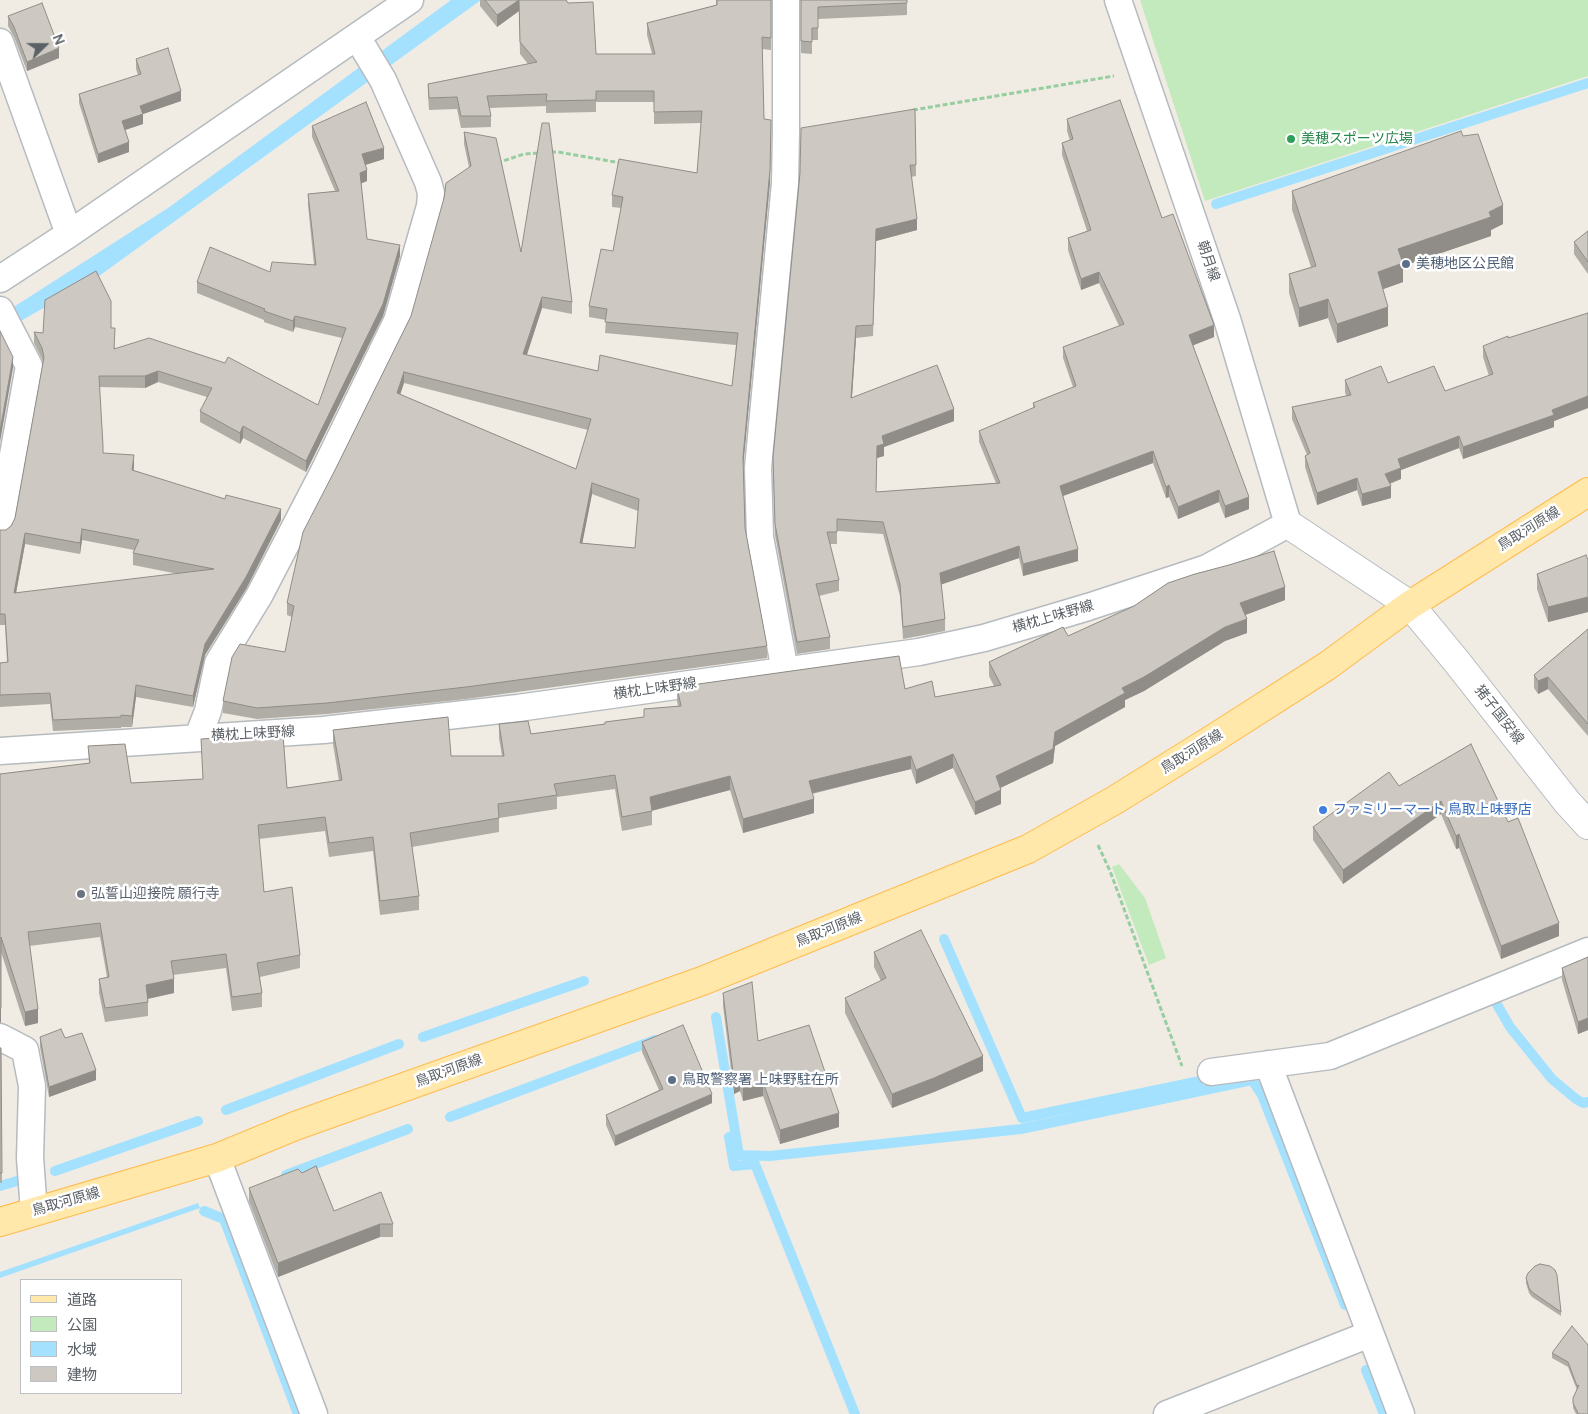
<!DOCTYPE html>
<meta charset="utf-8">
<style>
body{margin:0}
#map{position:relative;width:1588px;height:1414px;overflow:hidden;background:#f0ece3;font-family:Manrope,"Noto Sans JP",sans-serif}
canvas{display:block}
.legend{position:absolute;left:20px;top:1279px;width:162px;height:115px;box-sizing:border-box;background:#fff;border:1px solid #bdc0c2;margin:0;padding:6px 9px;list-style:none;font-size:15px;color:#5b6166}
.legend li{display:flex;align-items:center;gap:10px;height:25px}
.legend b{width:25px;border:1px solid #bdc0c2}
.north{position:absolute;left:20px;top:20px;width:50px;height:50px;-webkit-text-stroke:4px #fff;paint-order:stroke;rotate:68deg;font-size:14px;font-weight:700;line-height:20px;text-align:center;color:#5b6166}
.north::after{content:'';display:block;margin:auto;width:18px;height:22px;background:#5b6166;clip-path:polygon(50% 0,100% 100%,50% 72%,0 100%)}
</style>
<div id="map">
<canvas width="1588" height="1414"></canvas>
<ul class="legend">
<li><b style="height:6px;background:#ffe8a9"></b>道路</li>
<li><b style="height:14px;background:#c2eabd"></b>公園</li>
<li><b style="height:14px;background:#a4e1ff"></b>水域</li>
<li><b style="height:14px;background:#cdc9c2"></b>建物</li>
</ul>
<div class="north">N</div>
</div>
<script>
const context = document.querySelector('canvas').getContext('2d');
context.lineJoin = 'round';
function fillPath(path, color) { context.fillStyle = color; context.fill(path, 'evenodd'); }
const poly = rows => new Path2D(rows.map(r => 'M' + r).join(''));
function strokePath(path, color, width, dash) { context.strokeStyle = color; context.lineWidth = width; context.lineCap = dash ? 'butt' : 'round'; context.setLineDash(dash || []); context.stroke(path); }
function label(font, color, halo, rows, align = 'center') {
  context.font = font + ' Manrope,"Noto Sans JP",sans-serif'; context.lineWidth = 5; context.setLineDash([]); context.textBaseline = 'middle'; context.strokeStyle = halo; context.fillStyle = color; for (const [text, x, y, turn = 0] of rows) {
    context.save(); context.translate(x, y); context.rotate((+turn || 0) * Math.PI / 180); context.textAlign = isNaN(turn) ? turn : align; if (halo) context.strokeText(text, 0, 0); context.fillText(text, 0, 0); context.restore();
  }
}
fillPath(poly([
 [1140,0,1588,0,1588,76,1205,201],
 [1119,864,1145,898,1166,958,1149,965,1112,867]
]), '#c2eabd');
fillPath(poly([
 [451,0,481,0,99,276,0,333,9,310,168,208],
 [198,1203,200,1208,0,1278,0,1272]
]), '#a4e1ff');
strokePath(poly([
 [1216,204,1588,83],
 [944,939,1022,1118,1200,1081],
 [1495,1001,1510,1027,1552,1079,1576,1099,1583,1103,1588,1102],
 [716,1017,739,1155,770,1156,1021,1129,1252,1080,1262,1095,1345,1305],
 [423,1037,584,981],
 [226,1110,399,1044],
 [450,1117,655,1040],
 [729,1137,734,1166,755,1164,855,1414],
 [55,1171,198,1121],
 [286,1175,408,1129],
 [0,1186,17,1181],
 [204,1211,224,1219,298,1414],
 [1366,1370,1384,1414]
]), '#a4e1ff', 10);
const minor = poly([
 [0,42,69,234],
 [0,279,69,234,410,0],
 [0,310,29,366,0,527],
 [785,671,760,537,758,468,785,183,786,132,786,0],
 [198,737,208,711,218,663,259,596,323,473,397,321,430,206,431,193,428,182,383,80,357,37],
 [0,751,323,730,518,708,919,652,984,638,1088,607,1207,568,1288,524,1227,319,1118,0],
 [0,1037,25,1050,32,1086,30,1158,34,1211],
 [1268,1064,1401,1414],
 [1211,1072,1330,1056,1588,951],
 [217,1158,314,1414],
 [1167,1414,1370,1334]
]);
const tertiary = poly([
 [1288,524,1410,605]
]);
const secondary = poly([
 [1410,605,1457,662,1567,802,1588,825]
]);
const primary = poly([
 [0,1222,217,1158,295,1126,702,981,1028,849,1115,800,1216,737,1327,666,1410,605,1588,492]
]);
strokePath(minor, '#b6bbbf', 29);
strokePath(tertiary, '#b6bbbf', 30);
strokePath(secondary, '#b5babf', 30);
strokePath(primary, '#ffbb4d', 30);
strokePath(poly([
 [913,110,1114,76],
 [551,152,558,152,621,163],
 [497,163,524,154,539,153],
 [1098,845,1110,871,1182,1066]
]), '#97cea1', 3, [5, 2.5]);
strokePath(minor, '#fff', 26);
strokePath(tertiary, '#fff', 28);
strokePath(secondary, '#fff', 28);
strokePath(primary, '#ffe8a9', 28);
fillPath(poly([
 [480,0,566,0,596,54,652,54,647,35,647,23,716,5,716,0,771,0,771,50,762,49,764,119,770,182,743,466,745,528,767,646,767,658,466,699,327,714,257,719,223,713,223,701,285,652,292,617,287,615,287,603,336,468,411,316,469,167,464,144,464,132,521,252,572,302,572,314,542,308,527,355,598,371,732,386,736,345,605,333,606,320,589,317,589,306,613,251,621,208,612,207,612,195,697,173,701,123,654,124,654,102,596,102,596,112,546,113,546,106,489,108,491,116,491,127,461,128,457,109,429,110,428,95,428,84,528,64,520,54,519,11,497,27,480,6],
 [404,383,588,430,576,469,400,394],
 [592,494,638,511,635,548,582,543],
 [801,0,907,0,907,15,818,19,818,40,812,40,812,54,801,53],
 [8,16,59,58,27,71,14,37,8,26],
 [136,59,181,101,143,114,143,124,125,130,129,152,98,163,79,103,79,94,138,75,136,69],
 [915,109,916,176,911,177,917,230,876,241,873,336,856,338,852,398,954,421,884,447,884,456,877,458,876,492,996,483,979,442,979,431,1033,408,1033,403,1073,387,1063,358,1063,347,1119,326,1099,283,1081,290,1068,250,1068,238,1087,231,1062,155,1062,143,1070,141,1067,131,1067,119,1162,218,1214,337,1193,345,1249,509,1225,518,1219,502,1178,519,1169,497,1166,498,1153,463,1063,496,1078,561,1023,576,1019,558,941,584,945,619,945,631,903,639,900,596,883,534,837,531,837,544,830,544,839,580,839,591,819,596,830,637,830,649,797,654,775,535,773,468,800,173],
 [312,126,384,159,365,165,367,181,361,183,367,239,400,256,383,316,306,472,243,438,240,444,200,422,200,411,207,397,158,382,145,388,99,387,103,453,134,467,133,470,281,520,246,589,205,655,193,707,136,697,132,727,121,727,121,728,53,731,50,704,0,707,0,663,7,662,5,625,0,625,0,530,6,530,11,526,15,518,43,363,42,359,34,343,34,332,43,333,111,328,115,349,318,405,342,338,295,327,293,332,264,322,264,320,197,293,197,282,270,272,314,265,308,205,308,194,335,191,312,137],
 [82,540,134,550,133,553,133,565,178,574,16,593,25,544,80,554],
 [1292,191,1503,224,1491,230,1491,236,1403,266,1403,282,1383,289,1388,326,1337,343,1328,318,1299,327,1289,293,1289,274,1311,267,1292,210],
 [1588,231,1588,274,1574,254,1574,242],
 [1588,313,1588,408,1554,421,1554,427,1463,459,1459,448,1401,470,1401,479,1390,484,1391,498,1362,506,1357,490,1317,505,1305,467,1305,456,1307,455,1292,419,1292,407,1346,396,1345,392,1345,380,1388,383,1445,391,1489,376,1483,357,1483,346],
 [1274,551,1285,587,1285,600,1245,615,1247,619,1247,633,1225,641,1144,691,1125,700,1125,707,1055,746,1053,763,1000,788,1001,790,1001,804,975,815,953,768,916,784,911,769,812,794,814,799,814,813,743,833,730,790,652,811,652,825,622,831,615,789,557,797,557,809,499,818,499,832,412,847,419,896,419,910,380,915,373,851,329,857,325,831,259,839,264,892,292,887,300,955,300,968,260,977,262,993,262,1007,232,1011,226,968,173,975,174,993,148,999,148,1016,105,1022,99,993,99,979,107,977,100,937,29,946,38,1009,38,1023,25,1026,1,952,1,1022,0,1023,0,774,89,763,88,746,125,744,131,783,203,779,201,739,283,734,287,788,339,781,333,744,333,730,448,717,451,756,502,756,499,738,499,724,528,721,531,734,605,724,605,722,644,717,644,709,678,706,677,701,677,687,899,656,905,689,932,681,935,697,994,686,989,676,989,662,1063,627,1068,636,1134,606,1168,583,1195,574,1229,565],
 [1588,560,1588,612,1548,622,1537,589,1537,574],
 [1588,629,1588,736,1548,689,1538,694,1534,688,1534,675],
 [1471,744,1559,936,1501,959,1459,848,1456,849,1441,814,1343,884,1313,840,1313,827,1399,786],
 [874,952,983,1071,934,1092,892,1108,845,1013,845,998,881,981,874,967],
 [1588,957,1588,1030,1578,1034,1562,980,1562,968],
 [723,993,758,1041,839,1127,780,1144,763,1096,743,1101,740,1091,734,1094,723,1006],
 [40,1037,65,1038,96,1080,49,1097,40,1047],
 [642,1042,712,1103,615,1146,606,1125,606,1115,659,1090,642,1052],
 [0,1048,1,1048,2,1183,0,1183],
 [249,1188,334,1211,393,1224,393,1237,380,1237,278,1277,249,1201],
 [1526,1278,1561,1312,1561,1316,1532,1297,1529,1293,1526,1283],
 [1588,1345,1588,1414,1576,1414,1573,1408,1573,1398,1577,1390,1568,1367,1552,1358,1552,1353]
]), '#b0ada7');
fillPath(poly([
 [519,0,519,11,497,27,497,15],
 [59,48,59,58,27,71,27,62],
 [181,91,181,101,143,114,143,124,122,131,122,121,140,106],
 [771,120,770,182,743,468,743,457],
 [129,142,129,152,98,163,98,154],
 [384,148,384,159,362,166,362,154],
 [367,170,367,181,360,184,360,173],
 [1503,205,1503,224,1491,230,1491,236,1403,266,1403,282,1378,291,1378,272,1398,249,1489,212],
 [917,219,917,230,876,241,873,336,876,229],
 [400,245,400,256,383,316,306,472,306,461],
 [1099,272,1099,283,1081,290,1081,279],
 [542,297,542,308,523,366,523,354],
 [1328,299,1328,318,1299,327,1299,308],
 [1388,307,1388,326,1337,343,1337,324],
 [295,316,295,327,293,332,293,321],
 [1214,325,1214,337,1189,347,1189,335],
 [856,326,856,338,851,410,851,398],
 [13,357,13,368,0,442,0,431],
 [158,371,158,382,145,388,145,376],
 [404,372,404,383,397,404,397,393],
 [1588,396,1588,408,1554,421,1554,427,1463,459,1463,447,1552,410],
 [954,409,954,421,884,447,884,456,877,458,877,446,882,436],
 [243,426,243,438,240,444,240,433],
 [1459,436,1459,448,1401,470,1401,479,1385,485,1385,474,1398,459],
 [1153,451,1153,463,1060,497,1060,486],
 [134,455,134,467,132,481,132,470],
 [1357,478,1357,490,1317,505,1317,493],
 [592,483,592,494,580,555,580,543],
 [1169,485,1169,497,1166,498,1166,487],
 [1391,486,1391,498,1362,506,1362,494],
 [1219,490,1219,502,1178,519,1178,507],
 [1249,497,1249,509,1225,518,1225,506],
 [281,509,281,520,246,589,205,655,193,707,193,696,205,644],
 [82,529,82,540,80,554,80,543],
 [25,533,25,544,14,604,14,593],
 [1019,546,1019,558,940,585,940,573],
 [1078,549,1078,561,1023,576,1023,564],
 [1285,587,1285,600,1240,617,1240,603],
 [1588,597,1588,612,1548,622,1548,607],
 [1247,619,1247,633,1225,641,1144,691,1125,700,1125,707,1055,746,1053,763,996,790,996,776,1055,732,1122,688,1225,627],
 [1548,677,1548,689,1538,694,1538,681],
 [136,685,136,697,132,727,132,716],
 [953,754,953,768,916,784,916,770],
 [911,756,911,769,809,794,809,781],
 [730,776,730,790,650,811,650,797],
 [1001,790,1001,804,975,815,975,802],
 [814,799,814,813,743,833,743,819],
 [1441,801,1441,814,1343,884,1343,870],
 [1459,834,1459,848,1456,849,1456,836],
 [1559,923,1559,936,1501,959,1501,946],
 [174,979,174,993,146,999,146,985],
 [1,1008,1,1022,0,1023,0,1009],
 [38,1009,38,1023,25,1026,25,1012],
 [1588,1018,1588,1030,1578,1034,1578,1022],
 [983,1056,983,1071,934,1092,892,1108,892,1094],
 [96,1070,96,1080,49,1097,49,1087],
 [740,1078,740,1091,734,1094,734,1080],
 [763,1082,763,1096,743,1101,743,1087],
 [712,1094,712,1103,615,1146,615,1136],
 [839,1113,839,1127,780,1144,780,1130],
 [380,1224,380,1237,278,1277,278,1263]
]), '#908d88');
const building = poly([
 [485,0,519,0,497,15,485,0],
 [519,0,566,0,568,3,593,2,596,54,655,54,647,23,717,5,717,0,771,0,771,38,762,37,764,119,771,120,770,170,743,457,745,528,767,646,466,687,327,703,257,708,223,701,232,657,240,644,285,652,294,606,287,603,303,532,336,468,411,316,444,198,446,183,471,166,464,132,496,138,521,252,542,123,549,123,572,302,542,297,523,354,598,371,600,355,732,386,738,333,605,322,607,309,589,306,601,249,613,251,623,197,612,195,619,159,697,173,702,111,654,112,654,91,596,91,596,100,546,101,547,94,487,96,491,116,461,116,457,97,429,98,428,84,537,62,520,42,519,0],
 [404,372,591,419,576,469,397,393,404,372],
 [592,483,639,499,635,548,580,543,592,483],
 [801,0,907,0,907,3,818,7,818,28,812,28,812,42,801,41,801,0],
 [42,3,59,48,27,62,14,27,8,16,42,3],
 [168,48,181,91,140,106,143,114,122,121,129,142,98,154,79,94,141,74,136,59,168,48],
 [1120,100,1162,218,1173,214,1214,325,1189,335,1249,497,1225,506,1219,490,1178,507,1169,485,1166,487,1153,451,1060,486,1078,549,1023,564,1019,546,940,573,945,619,903,627,900,584,883,522,837,519,837,532,827,532,839,580,816,584,830,637,797,642,775,524,773,457,800,173,801,128,915,109,916,165,910,165,917,219,876,229,873,325,856,326,851,398,937,365,954,409,882,436,884,444,877,446,876,492,1000,483,979,431,1035,407,1033,403,1076,386,1063,347,1124,324,1099,272,1081,279,1068,238,1091,230,1062,143,1073,139,1067,119,1120,100],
 [366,102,384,148,362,154,367,170,360,173,367,239,400,245,383,304,306,461,243,426,240,433,200,411,212,388,158,371,145,376,99,376,103,446,103,453,134,455,132,470,225,499,226,495,281,509,246,577,205,644,193,696,136,685,132,716,121,715,121,717,53,720,50,693,0,695,0,663,8,662,5,614,0,614,0,530,6,530,11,526,15,518,44,357,42,348,34,332,43,333,45,300,96,271,111,301,111,328,115,328,114,349,149,338,225,363,228,357,318,405,346,328,295,316,293,321,264,311,265,309,197,282,210,247,270,272,272,262,316,265,308,194,339,191,312,126,366,102],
 [82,529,139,540,133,553,214,569,14,593,25,533,80,543,82,529],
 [1461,131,1463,136,1478,134,1503,205,1489,212,1491,217,1398,249,1403,263,1378,272,1388,307,1337,324,1328,299,1299,308,1289,274,1316,266,1292,191,1461,131],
 [1588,231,1588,262,1574,242,1588,231],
 [1588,313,1588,396,1552,410,1554,415,1463,447,1459,436,1398,459,1401,468,1385,474,1391,486,1362,494,1357,478,1317,493,1305,456,1310,453,1292,407,1351,395,1345,380,1381,366,1388,383,1434,366,1445,391,1493,374,1483,346,1508,336,1508,338,1588,313],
 [0,331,13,357,0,431,0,331],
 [1274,551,1285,587,1240,603,1247,619,1225,627,1144,677,1122,688,1125,693,1055,732,1053,749,996,776,1001,790,975,802,953,754,916,770,911,756,809,781,814,799,743,819,730,776,650,797,652,811,622,817,615,775,554,784,557,795,498,804,499,818,410,833,419,896,380,901,373,837,329,843,325,817,258,825,264,892,292,887,300,955,257,963,262,993,232,997,226,954,171,961,174,979,146,985,148,1002,105,1008,99,979,109,977,100,923,28,932,38,1009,25,1012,1,937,1,1008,0,1009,0,774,90,763,88,746,125,744,131,783,203,779,201,739,283,734,287,788,342,780,333,730,448,717,451,756,504,756,499,724,528,721,531,734,605,724,605,722,644,717,644,709,681,706,677,687,899,656,905,689,932,681,935,697,1001,685,989,662,1063,627,1068,636,1134,606,1168,583,1195,574,1229,565,1274,551],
 [1586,555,1588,560,1588,597,1548,607,1537,574,1586,555],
 [1588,629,1588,724,1548,677,1538,681,1534,675,1588,629],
 [1471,744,1508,822,1518,818,1559,923,1501,946,1459,834,1456,836,1441,801,1343,870,1313,827,1389,772,1399,786,1471,744],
 [921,930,983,1056,934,1078,892,1094,845,998,886,978,874,952,921,930],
 [1588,957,1588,1018,1578,1022,1562,968,1588,957],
 [752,982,758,1041,809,1025,839,1113,780,1130,763,1082,743,1087,740,1078,734,1080,723,993,752,982],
 [683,1025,712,1094,615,1136,606,1115,663,1089,642,1042,683,1025],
 [61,1029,65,1038,82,1033,96,1070,49,1087,40,1037,61,1029],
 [0,1048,1,1048,2,1173,0,1173,0,1048],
 [316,1166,334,1211,381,1192,393,1224,380,1224,278,1263,249,1188,298,1169,302,1173,316,1166],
 [1540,1264,1550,1266,1555,1270,1557,1275,1561,1312,1532,1292,1529,1288,1526,1278,1528,1273,1535,1266,1540,1264],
 [1572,1326,1588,1345,1588,1414,1579,1414,1578,1413,1573,1403,1573,1398,1579,1385,1577,1386,1568,1362,1552,1353,1572,1326]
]);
fillPath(building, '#cdc9c2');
strokePath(building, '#908d88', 1);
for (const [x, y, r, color] of [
 [1291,139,5,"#2e9e5b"],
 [1406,264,5,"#5c6f8a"],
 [1323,810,5,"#3f7fe0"],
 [81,894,5,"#6b7280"],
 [672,1080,5,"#5c6f8a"]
]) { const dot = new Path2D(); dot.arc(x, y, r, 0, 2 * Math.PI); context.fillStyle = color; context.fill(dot); strokePath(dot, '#fff', 2); }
label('14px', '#27864d', '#fff', [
 ["美穂スポーツ広場",1301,139]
], 'left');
label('14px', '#5b6166', '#fff', [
 ["朝月線",1208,261,71],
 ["鳥取河原線",1529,529,-32],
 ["横枕上味野線",1053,617,-16],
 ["横枕上味野線",655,689,-8],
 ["猪子国安線",1499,715,52],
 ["横枕上味野線",253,734,-3],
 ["鳥取河原線",1192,752,-32],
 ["鳥取河原線",829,930,-22],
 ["鳥取河原線",449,1071,-20],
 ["鳥取河原線",66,1202,-16]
]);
label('14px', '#4e5e75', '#fff', [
 ["美穂地区公民館",1416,264],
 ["鳥取警察署 上味野駐在所",682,1080]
], 'left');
label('14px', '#366cbe', '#fff', [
 ["ファミリーマート 鳥取上味野店",1333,810]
], 'left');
label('14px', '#5b616d', '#fff', [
 ["弘誓山迎接院 願行寺",91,894]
], 'left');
</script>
